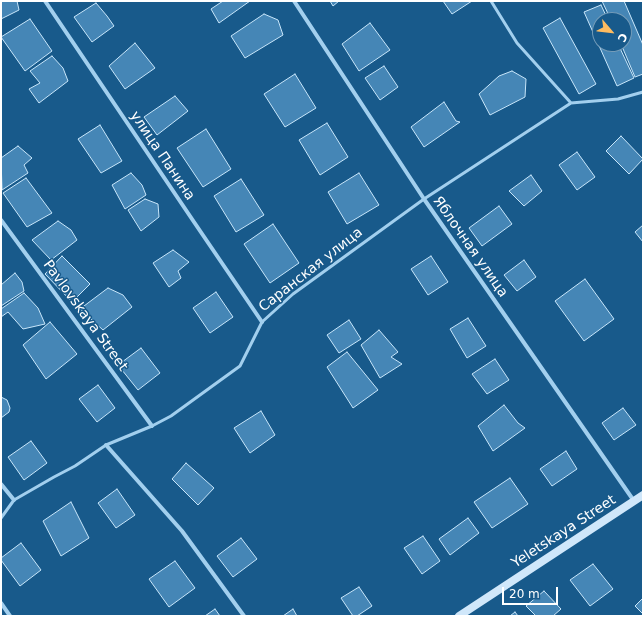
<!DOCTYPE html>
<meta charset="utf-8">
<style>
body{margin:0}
#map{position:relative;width:644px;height:617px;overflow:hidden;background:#185a8b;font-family:"DejaVu Sans",sans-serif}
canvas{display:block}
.frame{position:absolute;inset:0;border:2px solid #fff;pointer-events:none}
.north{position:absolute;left:592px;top:12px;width:40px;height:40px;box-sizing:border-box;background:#185a8b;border:1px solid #749cb9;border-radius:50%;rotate:118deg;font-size:11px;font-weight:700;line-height:16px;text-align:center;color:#fff}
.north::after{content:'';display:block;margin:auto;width:14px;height:18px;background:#ffbc60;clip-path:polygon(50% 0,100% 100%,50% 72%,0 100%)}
.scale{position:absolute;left:502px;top:587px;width:56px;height:18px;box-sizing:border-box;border:2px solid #fff;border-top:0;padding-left:5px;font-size:12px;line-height:14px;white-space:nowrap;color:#fff;-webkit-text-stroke:3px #185a8b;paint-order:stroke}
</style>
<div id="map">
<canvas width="644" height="617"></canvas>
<div class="frame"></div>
<div class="north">С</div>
<div class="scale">20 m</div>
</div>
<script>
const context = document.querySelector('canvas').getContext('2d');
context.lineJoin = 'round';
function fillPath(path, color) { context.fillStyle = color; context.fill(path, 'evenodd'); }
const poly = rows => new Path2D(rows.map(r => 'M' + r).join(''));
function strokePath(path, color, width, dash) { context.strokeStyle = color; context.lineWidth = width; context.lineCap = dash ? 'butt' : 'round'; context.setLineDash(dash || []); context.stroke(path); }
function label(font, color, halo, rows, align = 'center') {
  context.font = font + ' "DejaVu Sans",sans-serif'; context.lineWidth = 3; context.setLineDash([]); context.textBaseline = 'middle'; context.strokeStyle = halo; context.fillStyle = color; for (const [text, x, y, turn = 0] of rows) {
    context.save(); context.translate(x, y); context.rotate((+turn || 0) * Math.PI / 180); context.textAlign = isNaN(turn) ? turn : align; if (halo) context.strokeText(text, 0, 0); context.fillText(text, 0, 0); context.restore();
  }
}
const building = poly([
 [1,1,17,1,19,10,1,19,1,1],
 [223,1,250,1,219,23,211,9,223,1],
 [330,1,339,1,333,6,330,1],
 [443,1,472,1,452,14,443,1],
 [602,1,624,1,643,45,643,74,635,77,621,44,624,44,624,20,611,20,602,1],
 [96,3,107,16,114,26,92,42,74,17,96,3],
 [601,5,608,20,600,20,600,44,618,44,634,78,617,86,584,12,601,5],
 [264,14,278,20,283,35,245,58,231,36,264,14],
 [560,18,596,84,579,94,543,28,560,18],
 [30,19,52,51,25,71,1,37,30,19],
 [370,23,390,50,359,71,342,44,370,23],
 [135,43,155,68,125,89,109,66,135,43],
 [52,56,63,68,68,81,39,103,29,89,40,83,30,71,52,56],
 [384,66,398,87,380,100,365,78,384,66],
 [512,71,526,79,525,97,490,115,479,94,499,76,512,71],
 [295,74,316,108,285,127,264,94,295,74],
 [175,96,188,111,157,135,144,117,175,96],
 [444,102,456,121,460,122,424,147,411,127,444,102],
 [327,123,348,157,320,175,299,140,327,123],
 [100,125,122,161,101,173,78,139,100,125],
 [206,129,231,169,203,187,177,148,206,129],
 [621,136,643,159,629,174,606,151,621,136],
 [18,146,32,158,24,165,28,173,2,190,1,158,18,146],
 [577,152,595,177,577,190,559,165,577,152],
 [131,173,142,185,146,195,125,209,112,185,131,173],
 [359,173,379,205,347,224,328,192,359,173],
 [531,175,542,191,524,206,509,191,531,175],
 [26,178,52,213,27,227,3,193,26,178],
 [241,179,264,215,236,232,214,196,241,179],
 [145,199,158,204,159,217,141,231,128,210,145,199],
 [499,206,512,224,482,246,469,228,499,206],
 [58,221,71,230,77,240,51,260,32,240,58,221],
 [273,224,299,263,270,283,244,244,273,224],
 [643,225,643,242,635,232,643,225],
 [173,250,189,262,178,271,181,278,169,287,153,263,173,250],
 [62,256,90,284,72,302,45,274,62,256],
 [431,256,448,282,428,295,411,269,431,256],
 [524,260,536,277,517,291,504,275,524,260],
 [15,273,22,282,24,291,1,306,1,285,15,273],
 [585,279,614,319,584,341,555,301,585,279],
 [108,288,123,295,132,307,103,330,80,309,108,288],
 [216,292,233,317,210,333,193,308,216,292],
 [24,293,38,308,45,324,23,329,8,312,1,317,1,309,24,293],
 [468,318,486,346,467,358,450,329,468,318],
 [349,320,361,339,339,353,327,335,349,320],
 [50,322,77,354,46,379,23,345,50,322],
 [379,330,398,352,391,357,402,364,380,378,361,345,379,330],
 [141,348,160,373,138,390,118,365,141,348],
 [347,352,378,390,353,408,327,367,347,352],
 [495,359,509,380,487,394,472,374,495,359],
 [98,385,115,408,97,422,79,399,98,385],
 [1,397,7,400,10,408,9,412,1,418,1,397],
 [504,405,518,423,525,428,493,451,478,426,504,405],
 [623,408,636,425,614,440,602,423,623,408],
 [261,411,275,435,250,453,234,428,261,411],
 [31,441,47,463,24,480,8,457,31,441],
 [566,451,577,469,552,486,540,469,566,451],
 [186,463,214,488,198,505,172,479,186,463],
 [510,478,528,504,492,528,474,502,510,478],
 [117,489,135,515,116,528,98,503,117,489],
 [71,502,89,538,61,556,43,521,71,502],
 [468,518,479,533,450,555,439,539,468,518],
 [423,536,440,561,422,574,404,548,423,536],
 [241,538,257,559,233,577,217,556,241,538],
 [21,543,41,570,20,586,1,560,1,558,21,543],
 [175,561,195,588,169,607,149,579,175,561],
 [593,564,613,589,590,606,570,580,593,564],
 [359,587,372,606,357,616,353,616,341,598,359,587],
 [544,591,561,609,553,616,536,616,526,606,544,591],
 [643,598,643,614,635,606,643,598],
 [215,609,220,616,205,616,215,609],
 [293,609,297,616,283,616,293,609],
 [515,612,518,616,510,616,515,612]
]);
fillPath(building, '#4586b6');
strokePath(building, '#c8e6fa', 1);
strokePath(poly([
 [491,1,517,43,571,103],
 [1,518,14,500,54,477,75,466,106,445,152,426,171,416,240,366,262,322,293,294,424,199,571,103,618,99,643,92]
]), '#a2cfee', 3);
strokePath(poly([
 [45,1,194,222,262,322],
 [294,1,424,199,634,501],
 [1,220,152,426],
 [106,445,182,531,244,616],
 [1,484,14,500],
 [1,603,10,616]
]), '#a2cfee', 4);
strokePath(poly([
 [459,616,643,495]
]), '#d0e7fa', 8);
label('14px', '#fff', '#185a8b', [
 ["улица Панина",162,156,56],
 ["Яблочная улица",470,247,55],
 ["Саранская улица",311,270,-38],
 ["Pavlovskaya Street",85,316,54],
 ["Yeletskaya Street",564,532,-33]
]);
</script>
